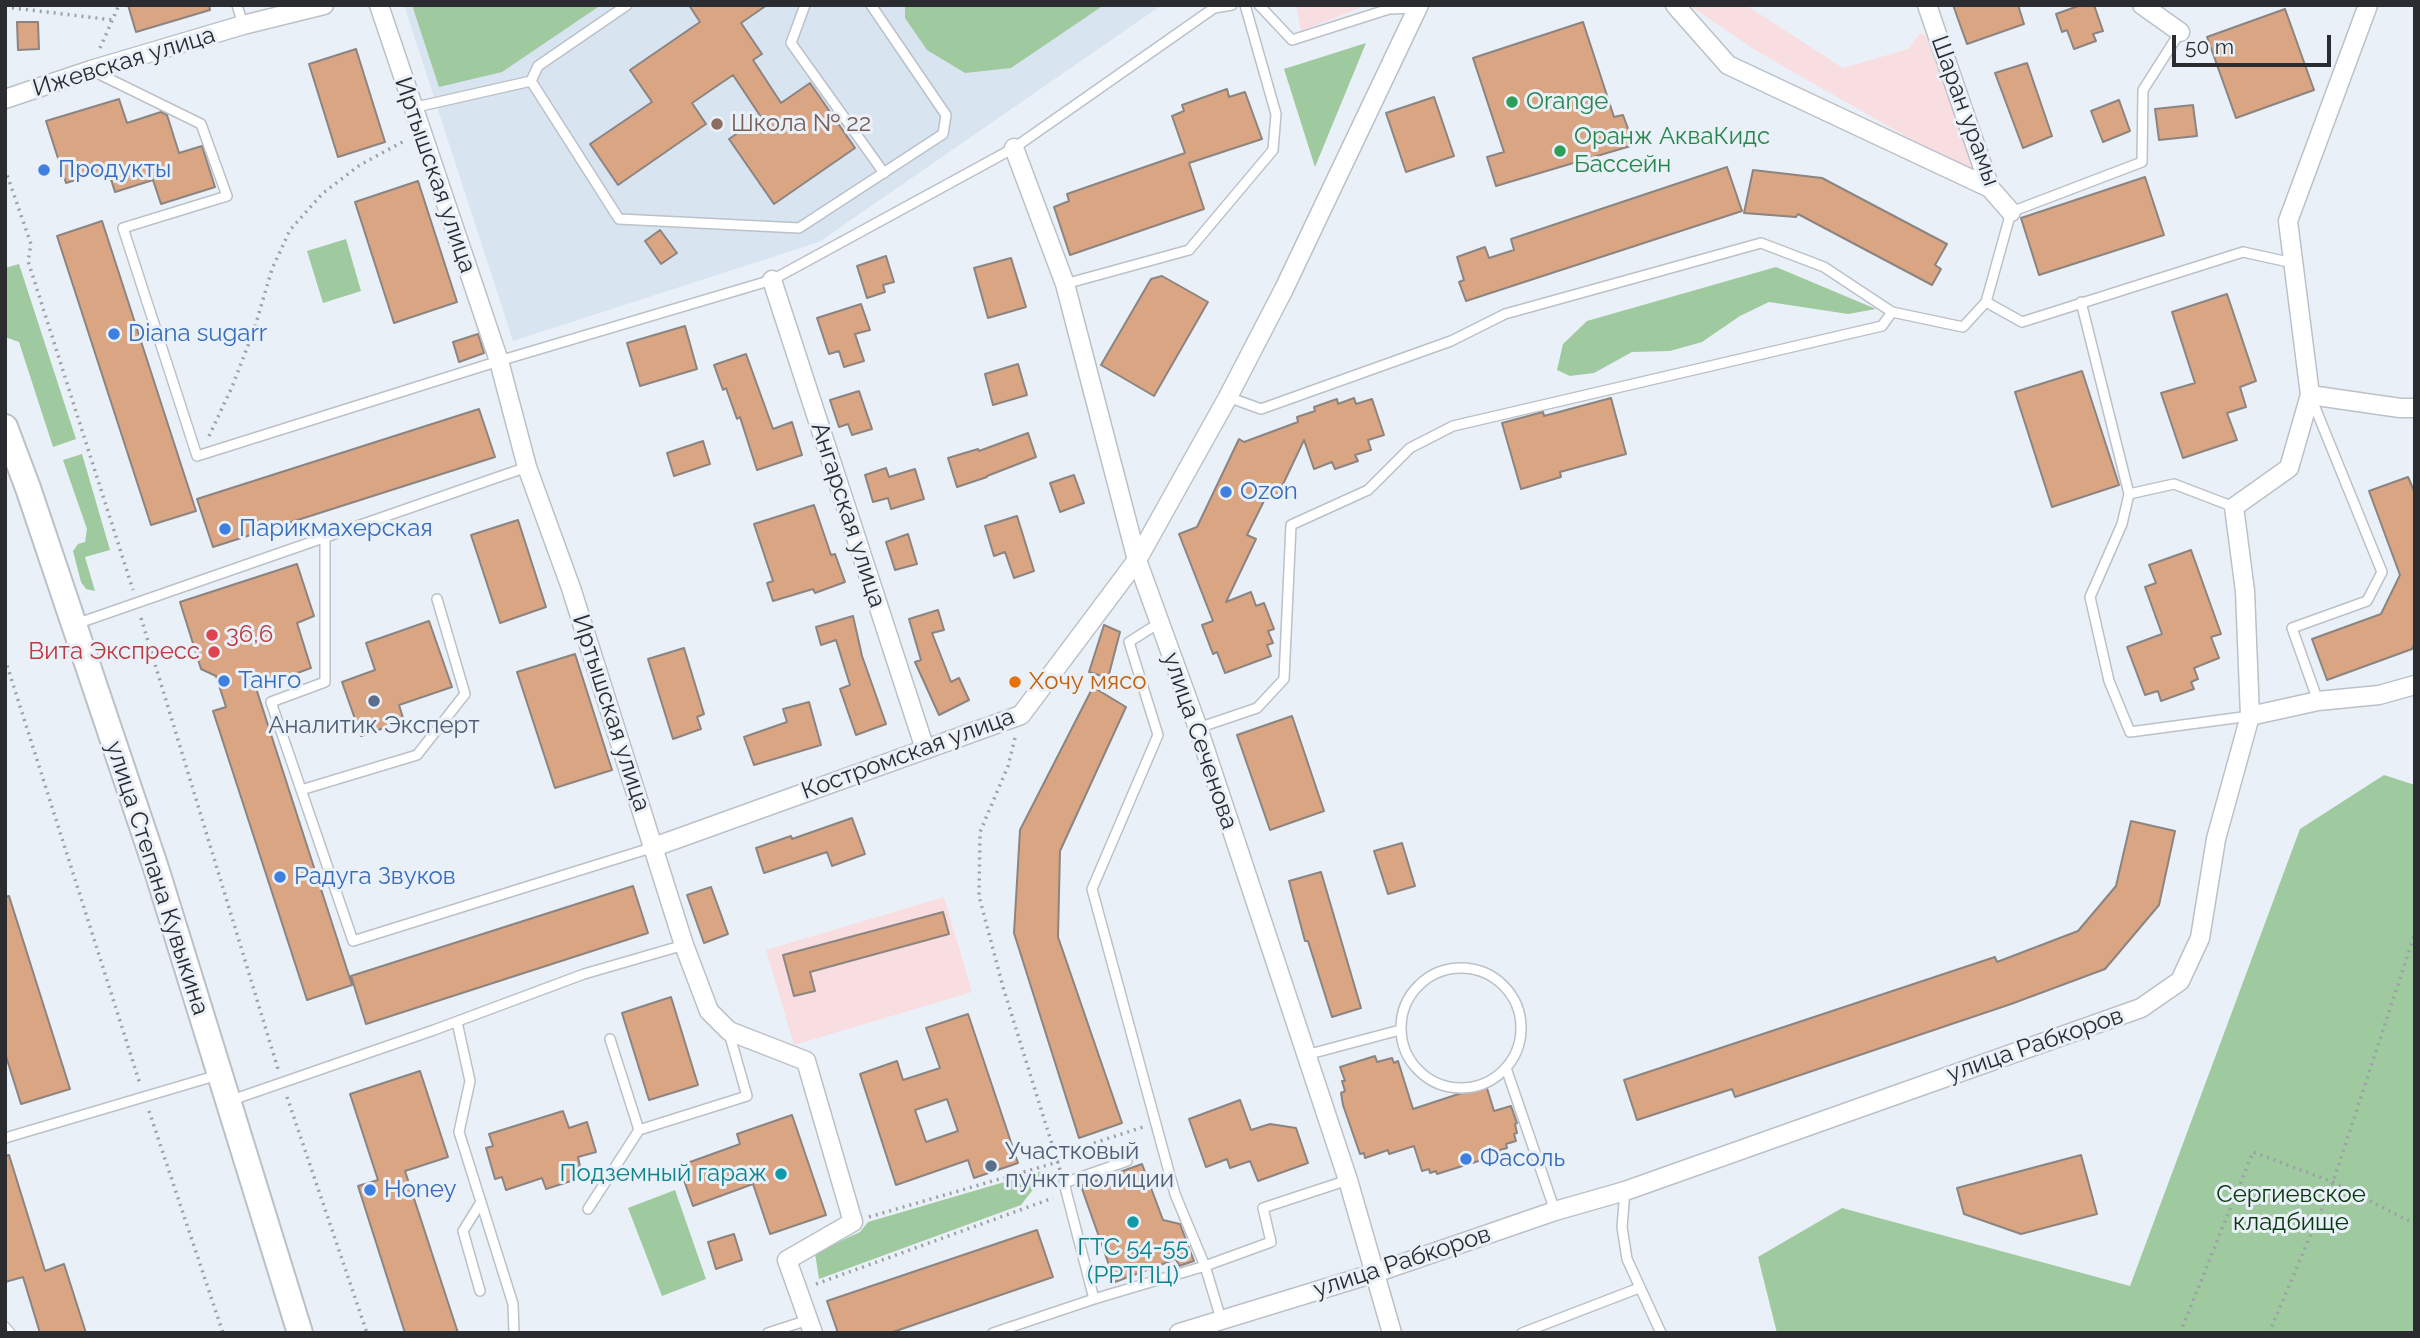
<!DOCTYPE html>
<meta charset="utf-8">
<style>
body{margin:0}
#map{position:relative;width:2420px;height:1338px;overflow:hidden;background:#eaf0f7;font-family:Raleway,sans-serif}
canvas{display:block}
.frame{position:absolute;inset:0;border:7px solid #2a2c2f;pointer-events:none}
.scale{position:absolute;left:2172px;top:35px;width:159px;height:32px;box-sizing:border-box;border:4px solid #2a2c2f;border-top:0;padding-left:9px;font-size:21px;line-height:24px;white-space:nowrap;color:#2a2c2f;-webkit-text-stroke:5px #eaf0f7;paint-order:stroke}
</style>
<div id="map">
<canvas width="2420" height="1338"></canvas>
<div class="frame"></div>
<div class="scale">50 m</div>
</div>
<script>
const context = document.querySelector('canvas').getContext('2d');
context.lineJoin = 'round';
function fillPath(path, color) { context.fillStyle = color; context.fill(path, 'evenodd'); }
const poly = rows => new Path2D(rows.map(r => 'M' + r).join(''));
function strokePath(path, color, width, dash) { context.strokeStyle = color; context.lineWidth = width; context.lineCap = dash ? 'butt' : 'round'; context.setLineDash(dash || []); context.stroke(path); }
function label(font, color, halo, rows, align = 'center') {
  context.font = font + ' Raleway,sans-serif'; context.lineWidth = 6; context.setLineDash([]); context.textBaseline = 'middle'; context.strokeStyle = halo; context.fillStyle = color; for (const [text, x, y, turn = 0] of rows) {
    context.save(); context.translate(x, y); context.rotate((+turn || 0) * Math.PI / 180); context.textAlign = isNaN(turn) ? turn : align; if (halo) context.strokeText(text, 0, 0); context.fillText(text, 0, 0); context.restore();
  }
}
fillPath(poly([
 [404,5,1162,5,819,242,513,341]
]), '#d9e4f1');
fillPath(poly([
 [1296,5,1367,5,1301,31],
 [1689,5,1746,5,1843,68,1908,49,1920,33,1927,37,1975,169,1956,165,1755,50],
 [944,897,972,992,794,1045,766,950]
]), '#f9dee1');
fillPath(poly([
 [412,5,601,5,502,72,439,87],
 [905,5,1104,5,1011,68,965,73,927,50,905,18],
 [1366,43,1315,167,1284,69],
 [346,239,361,291,323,303,307,251],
 [19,264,76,439,53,447,19,342,5,337,5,268],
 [1776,267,1876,309,1848,314,1769,302,1740,316,1702,342,1670,351,1632,352,1594,373,1570,376,1557,370,1563,344,1587,321],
 [82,454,110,550,85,557,95,591,86,589,81,582,73,551,78,544,85,542,87,529,63,460],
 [2384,775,2415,785,2415,1333,1777,1333,1758,1257,1842,1208,2130,1286,2300,829],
 [1042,1171,1044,1175,1021,1205,819,1279,815,1253,860,1232,868,1222],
 [675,1190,706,1279,662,1296,628,1208]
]), '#9fc99f');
const building = poly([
 [128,5,209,5,210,10,136,32,128,5],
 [689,5,767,5,741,23,762,54,753,60,781,103,810,83,855,148,774,204,729,139,761,117,733,75,692,103,706,124,618,185,590,144,652,102,630,70,700,22,689,5],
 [1953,5,2018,5,2024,24,1967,44,1953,5],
 [2081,5,2094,5,2103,31,2093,34,2096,41,2074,49,2067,30,2062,32,2056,14,2081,5],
 [2285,9,2314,90,2236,118,2207,37,2285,9],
 [17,22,38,22,39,49,18,50,17,22],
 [1583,22,1614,117,1623,115,1634,145,1496,186,1487,157,1504,152,1473,58,1583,22],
 [356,49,385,142,338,157,309,64,356,49],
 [2027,63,2052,136,2023,148,1995,73,2027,63],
 [1227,89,1229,97,1245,92,1262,139,1189,163,1204,209,1070,255,1054,207,1069,201,1067,194,1185,153,1172,116,1184,111,1182,105,1227,89],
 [1434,97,1454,156,1406,172,1386,113,1434,97],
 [119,99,127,123,161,112,167,115,179,153,202,146,215,187,161,204,153,180,115,192,108,170,66,183,46,121,119,99],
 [2119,100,2130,131,2103,142,2091,111,2119,100],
 [2193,105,2197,136,2159,140,2155,109,2193,105],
 [1727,167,1742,211,1466,301,1459,282,1464,280,1457,257,1485,247,1489,258,1514,250,1511,239,1727,167],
 [1753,170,1822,178,1947,244,1935,265,1941,269,1932,285,1798,214,1796,217,1744,213,1753,170],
 [2145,177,2164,235,2039,275,2021,218,2145,177],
 [418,181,457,302,394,323,355,202,418,181],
 [102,221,196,511,151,525,57,236,102,221],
 [660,230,677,253,661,264,645,241,660,230],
 [886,256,894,282,883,285,885,292,867,298,857,266,886,256],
 [1011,258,1026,307,988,318,974,268,1011,258],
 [1162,276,1208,302,1154,396,1101,365,1151,279,1162,276],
 [2227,294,2256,381,2240,387,2246,407,2227,413,2237,440,2183,458,2161,393,2195,383,2172,312,2227,294],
 [861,304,870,330,855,334,864,361,844,367,839,351,829,354,817,318,861,304],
 [685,326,697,369,640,386,627,343,685,326],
 [478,334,484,353,459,362,453,342,478,334],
 [746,354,773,429,792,422,802,455,757,470,740,417,737,419,726,388,723,390,714,365,746,354],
 [1018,364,1027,395,993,405,985,374,1018,364],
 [2082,371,2119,485,2052,507,2015,392,2082,371],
 [859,391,872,429,852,435,848,424,839,427,830,400,859,391],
 [1354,398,1356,404,1372,399,1384,435,1368,440,1371,450,1355,455,1358,461,1335,469,1332,462,1314,469,1304,440,1276,499,1267,495,1247,535,1256,539,1226,602,1251,592,1256,606,1264,603,1274,629,1268,631,1273,643,1267,645,1271,656,1225,673,1217,652,1213,654,1202,625,1213,621,1179,534,1197,527,1239,439,1244,442,1298,422,1297,417,1315,411,1314,407,1337,399,1338,404,1354,398],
 [1611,398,1626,454,1560,472,1561,477,1521,489,1502,423,1543,412,1544,416,1611,398],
 [479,409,495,457,213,547,197,499,479,409],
 [1028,433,1036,457,987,476,987,477,957,487,948,458,978,449,979,451,1028,433],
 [703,441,710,464,674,476,667,453,703,441],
 [886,468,889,477,915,469,924,499,891,509,888,498,873,502,865,475,886,468],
 [1074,475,1084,503,1060,512,1050,483,1074,475],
 [2408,477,2415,493,2415,643,2412,649,2327,680,2312,639,2381,614,2400,575,2369,491,2408,477],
 [814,505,831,555,835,554,845,582,815,593,813,589,773,601,767,583,773,581,754,524,814,505],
 [1017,516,1034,571,1014,578,1005,552,994,556,985,526,1017,516],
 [518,520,546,607,500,623,471,535,518,520],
 [908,534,917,564,895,570,886,542,908,534],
 [2191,550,2221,634,2211,637,2219,658,2194,668,2198,679,2191,682,2194,689,2161,701,2158,691,2145,695,2127,647,2162,634,2145,587,2156,583,2149,565,2191,550],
 [297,564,314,616,297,623,311,668,256,688,352,985,307,1000,213,711,226,707,216,676,201,669,180,602,297,564],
 [938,610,944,630,932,633,951,682,959,678,969,700,939,715,915,662,921,660,909,619,938,610],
 [853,616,862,656,886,724,856,735,840,689,850,685,836,640,821,645,816,627,853,616],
 [429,621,452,687,399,705,404,721,361,736,342,682,375,670,366,643,429,621],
 [1104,625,1120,632,1108,678,1089,672,1104,625],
 [684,648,704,714,697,717,701,729,673,739,648,659,684,648],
 [575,654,612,770,555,788,517,672,575,654],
 [1093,687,1126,707,1060,851,1058,937,1122,1123,1079,1138,1014,933,1020,830,1093,687],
 [809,702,821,745,754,765,744,737,787,722,783,709,809,702],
 [1292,716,1324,811,1270,830,1237,735,1292,716],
 [852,818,865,854,832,866,827,852,764,873,756,848,791,836,792,839,852,818],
 [2131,821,2175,831,2159,905,2105,969,2011,1004,1735,1097,1732,1089,1637,1120,1624,1080,1995,957,1997,962,2078,931,2116,886,2131,821],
 [1402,843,1415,886,1388,894,1374,851,1402,843],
 [1321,872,1361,1008,1332,1017,1308,941,1305,941,1289,881,1321,872],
 [633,886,648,933,366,1024,351,976,633,886],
 [711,887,728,934,704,943,687,895,711,887],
 [9,896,70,1089,21,1104,5,1053,5,897,9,896],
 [943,912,949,934,810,972,815,991,794,996,783,955,943,912],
 [671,997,698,1085,649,1100,622,1013,671,997],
 [968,1014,1018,1163,974,1178,968,1160,896,1185,860,1074,897,1061,903,1080,940,1068,926,1028,968,1014],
 [947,1099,958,1131,926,1142,915,1110,947,1099],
 [1375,1056,1377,1062,1392,1058,1394,1063,1398,1061,1413,1109,1486,1085,1494,1111,1511,1106,1517,1123,1515,1124,1517,1133,1514,1134,1516,1141,1506,1144,1507,1148,1500,1150,1501,1154,1437,1174,1436,1171,1430,1173,1429,1169,1422,1171,1414,1146,1389,1154,1388,1150,1365,1158,1364,1153,1360,1154,1343,1105,1341,1093,1345,1091,1342,1081,1345,1081,1340,1067,1375,1056],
 [420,1071,448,1157,405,1171,458,1333,405,1333,358,1186,378,1180,350,1094,420,1071],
 [1240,1100,1251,1130,1270,1124,1296,1128,1308,1163,1258,1181,1250,1161,1230,1168,1227,1159,1206,1167,1189,1119,1240,1100],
 [563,1111,569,1128,587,1122,596,1152,578,1157,580,1166,571,1169,574,1180,546,1189,542,1178,506,1190,502,1177,495,1179,486,1148,493,1146,489,1134,563,1111],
 [792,1115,826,1215,770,1234,753,1184,693,1206,679,1166,740,1144,737,1134,792,1115],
 [9,1155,45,1271,64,1264,86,1333,40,1333,23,1277,5,1282,5,1156,9,1155],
 [2081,1155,2097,1214,2021,1234,1964,1214,1957,1188,2081,1155],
 [1142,1164,1163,1220,1180,1224,1194,1261,1179,1266,1176,1259,1115,1282,1081,1186,1142,1164],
 [1037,1230,1053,1277,890,1333,838,1333,827,1301,1037,1230],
 [734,1234,742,1260,716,1269,708,1242,734,1234]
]);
fillPath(building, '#daa583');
strokePath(building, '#8c8480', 2);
const lane = poly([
 [237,5,243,25],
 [805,5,791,43,884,173],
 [1259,5,1292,40,1389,9,1417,8],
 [93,71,201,124,227,196,123,228,197,456,499,361,772,280,1014,148,1214,8,1232,5],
 [531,81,619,219,799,228,943,134,946,115,871,5],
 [531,81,538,66,627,5],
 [412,108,531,81],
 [1065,284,1189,250,1273,150,1276,114,1245,5],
 [1986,302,2022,322,2243,252,2293,263],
 [2081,302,2129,494,2122,524,2090,597,2109,681,2130,732,2250,716],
 [1228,397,1261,409,1451,341,1505,314,1761,243,1824,267,1892,312,1963,327,1986,302,2011,212,2142,162,2143,90,2180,32],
 [2312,400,2382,572,2367,601,2292,628,2318,701],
 [2129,494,2174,484,2234,507],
 [325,539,325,682,271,702,353,941,654,847],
 [1159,623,1129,642,1158,735,1092,889,1175,1194,1205,1266,1221,1319],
 [76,624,527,467],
 [1198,728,1257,708,1284,679,1291,525,1368,490,1410,448,1453,426,1882,326,1892,312],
 [301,790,417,755,465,694,437,599],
 '1401 1028a60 60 0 1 1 120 0a60 60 0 1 1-120 0Z',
 [457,1022,470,1081,459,1132,513,1304,514,1333],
 [610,1039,639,1130],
 [1306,1055,1400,1030],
 [1506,1068,1555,1211],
 [229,1101,434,1030,584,974,684,945],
 [5,1138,218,1075],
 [1127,1161,1064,1183,1094,1299,1205,1266,1271,1242,1263,1208,1348,1180],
 [1625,1191,1622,1227,1627,1259,1661,1333],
 [588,1209,639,1130,747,1096,729,1033],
 [480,1291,463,1231,481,1202],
 [5,1327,10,1333],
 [768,1333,808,1320],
 [993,1333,1094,1299],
 [1522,1333,1639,1288]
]);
const street = poly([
 [379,5,499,361,527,467,571,588,684,945,709,1011,729,1031,806,1061,853,1222,787,1260,813,1333],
 [1675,5,1728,65,1990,188],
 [1927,5,1990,188,2011,212],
 [2142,5,2180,32],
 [5,99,91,70,243,25,324,5],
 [1014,148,1065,284,1137,560,1198,728,1348,1180,1392,1333],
 [772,280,925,749],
 [2310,395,2400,408,2415,408],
 [2250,716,2318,701,2379,695,2415,685],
 [654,847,1021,715,1137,560,1228,397,1284,289,1419,5],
 [1179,1333,1375,1273,1555,1211,1625,1191,2141,1008,2180,981,2200,938,2216,839,2250,716,2245,591,2234,507,2289,468,2310,395,2288,221,2368,5]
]);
const secondary = poly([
 [5,427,28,488,156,868,300,1333]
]);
strokePath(lane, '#bbc1c8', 12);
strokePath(street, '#bbc1c8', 21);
strokePath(secondary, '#bbc1c8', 28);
strokePath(poly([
 [5,7,113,20],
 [100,48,119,5],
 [5,169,31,244,28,261,133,590],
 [209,436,232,387,254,330,272,269,290,230,323,193,360,165,406,140],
 [141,618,278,1069],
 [5,659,140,1084],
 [1015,738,1008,766,980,832,979,896,1003,987,1060,1170],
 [287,1097,367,1333],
 [149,1111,223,1333],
 [869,1217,1058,1162,1074,1156,1088,1145,1143,1127],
 [816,1284,1053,1198],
 [2180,1333,2253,1152,2333,1182,2415,1224],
 [2269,1333,2333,1182,2415,933]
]), '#9ca1a6', 3.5, [2, 5]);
strokePath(lane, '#fff', 9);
strokePath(street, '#fff', 18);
strokePath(secondary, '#fff', 24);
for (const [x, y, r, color] of [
 [1512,102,7,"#2e9e5b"],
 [717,124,7,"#8d6e63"],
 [1560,151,7,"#2e9e5b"],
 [44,170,7,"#3f7fe0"],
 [114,334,7,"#3f7fe0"],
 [1226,492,7,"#3f7fe0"],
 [225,529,7,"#3f7fe0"],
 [212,635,7,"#e0444e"],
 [214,652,7,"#e0444e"],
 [224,681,7,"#3f7fe0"],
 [1015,682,7,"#e8710a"],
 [374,701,7,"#5c6f8a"],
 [280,877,7,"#3f7fe0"],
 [1466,1159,7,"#3f7fe0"],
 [991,1166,7,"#5c6f8a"],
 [781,1174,7,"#0f9aa8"],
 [370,1190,7,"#3f7fe0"],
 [1133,1222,7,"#0f9aa8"]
]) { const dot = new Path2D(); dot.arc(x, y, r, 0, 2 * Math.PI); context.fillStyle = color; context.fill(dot); strokePath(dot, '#eaf0f7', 2.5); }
label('24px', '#2a2c2f', '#eaf0f7', [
 ["Ижевская улица",124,62,-17],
 ["Шаран урамы",1965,111,70],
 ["Иртышская улица",435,175,71],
 ["Ангарская улица",848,515,72],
 ["Иртышская улица",611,713,72],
 ["улица Сеченова",1200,741,71],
 ["Костромская улица",908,754,-20],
 ["улица Степана Кувыкина",157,878,72],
 ["улица Рабкоров",2035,1045,-19],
 ["улица Рабкоров",1402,1262,-18]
]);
label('24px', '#27864d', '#eaf0f7', [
 ["Orange",1526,102],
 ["Оранж АкваКидс",1574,137],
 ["Бассейн",1574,165]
], 'left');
label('24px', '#785e54', '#eaf0f7', [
 ["Школа № 22",731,124]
], 'left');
label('24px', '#366cbe', '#eaf0f7', [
 ["Продукты",58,170],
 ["Diana sugarr",128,334],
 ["Ozon",1240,492],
 ["Парикмахерская",239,529],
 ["Танго",238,681],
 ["Радуга Звуков",294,877],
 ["Фасоль",1480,1159],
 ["Honey",384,1190]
], 'left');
label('24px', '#be3a42', '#eaf0f7', [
 ["36,6",226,635],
 ["Вита Экспресс",200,652,"right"]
], 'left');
label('24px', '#c56008', '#eaf0f7', [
 ["Хочу мясо",1029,682]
], 'left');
label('24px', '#4e5e75', '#eaf0f7', [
 ["Аналитик Эксперт",374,726],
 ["Участковый",1005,1152,"left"],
 ["пункт полиции",1005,1180,"left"]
]);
label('24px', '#0d838f', '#eaf0f7', [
 ["Подземный гараж",767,1174],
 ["ГТС 54-55",1133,1248,"center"],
 ["(РРТПЦ)",1133,1276,"center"]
], 'right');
label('24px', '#08390e', '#eaf0f7', [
 ["Сергиевское",2291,1195],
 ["кладбище",2291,1223]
]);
</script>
